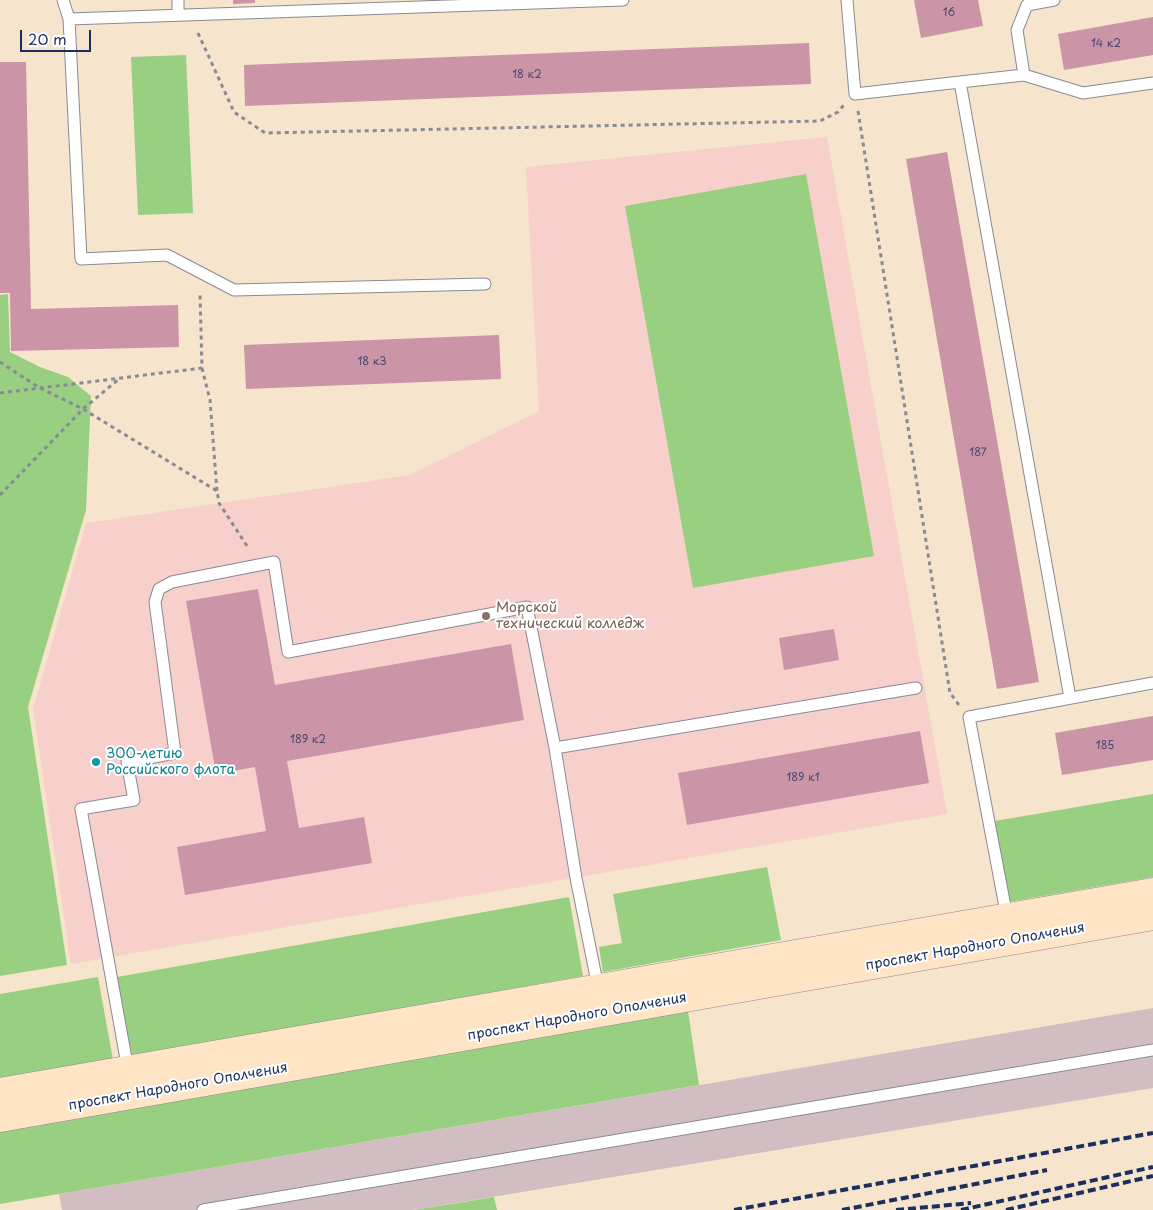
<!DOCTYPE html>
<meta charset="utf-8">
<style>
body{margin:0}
#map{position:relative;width:1153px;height:1210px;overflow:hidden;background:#f6e4cd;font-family:"Playpen Sans",sans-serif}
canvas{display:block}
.scale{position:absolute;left:20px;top:30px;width:71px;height:22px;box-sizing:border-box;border:2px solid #1b2f5e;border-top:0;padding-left:6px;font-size:15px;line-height:18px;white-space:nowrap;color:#1b2f5e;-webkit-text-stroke:4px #fff;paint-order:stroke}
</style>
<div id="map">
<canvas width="1153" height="1210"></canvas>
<div class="scale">20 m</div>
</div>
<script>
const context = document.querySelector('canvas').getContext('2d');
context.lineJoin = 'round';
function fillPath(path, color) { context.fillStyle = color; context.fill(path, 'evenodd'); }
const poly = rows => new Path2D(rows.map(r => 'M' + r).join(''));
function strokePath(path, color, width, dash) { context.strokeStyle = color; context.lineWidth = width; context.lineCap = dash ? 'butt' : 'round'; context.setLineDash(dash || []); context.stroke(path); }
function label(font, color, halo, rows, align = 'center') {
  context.font = font + ' "Playpen Sans",sans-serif'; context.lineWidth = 4; context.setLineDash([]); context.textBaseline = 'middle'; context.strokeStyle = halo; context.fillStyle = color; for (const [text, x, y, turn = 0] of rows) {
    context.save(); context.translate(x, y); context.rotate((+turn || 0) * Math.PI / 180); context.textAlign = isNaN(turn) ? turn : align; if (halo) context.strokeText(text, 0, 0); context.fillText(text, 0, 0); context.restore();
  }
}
fillPath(poly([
 [827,137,947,814,71,964,33,709,86,523,410,475,539,411,526,167]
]), '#f7d0cb');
fillPath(poly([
 [1153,1008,1153,1088,413,1210,62,1210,59,1194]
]), '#d2bec2');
fillPath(poly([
 [186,55,193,213,138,215,131,57],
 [806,174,874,556,693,588,625,206],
 [8,294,10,352,40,367,68,377,91,396,86,510,28,707,67,965,0,976,0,295],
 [1153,794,1153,877,1008,902,995,821],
 [767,867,781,940,603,972,599,947,622,943,613,894],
 [569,897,583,976,132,1056,117,977],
 [98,977,113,1060,0,1079,0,994],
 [688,1011,699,1085,0,1204,0,1131],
 [494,1197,497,1210,414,1210]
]), '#99cf80');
fillPath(poly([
 [233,0,255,0,255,3,233,4],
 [914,0,978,0,983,26,921,38],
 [1153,17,1153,55,1064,70,1058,34],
 [809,43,811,84,245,106,244,65],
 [0,62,26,62,31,309,178,305,179,347,11,351,10,293,0,293],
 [947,152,1039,682,997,689,906,159],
 [499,335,501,379,246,389,244,345],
 [258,589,275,685,511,644,524,720,287,761,299,828,364,817,372,863,185,895,177,847,266,831,255,767,216,774,186,601],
 [834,629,839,660,784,670,779,638],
 [1153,716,1153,760,1062,775,1055,733],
 [920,731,929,783,687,825,678,773]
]), '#cb94a7');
const service = poly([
 [63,0,69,19,81,259,167,255,234,290,485,284],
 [178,0,178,15],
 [847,0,855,94,960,82],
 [69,19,623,0],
 [1024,75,1017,30,1027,5,1054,0],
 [1070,698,960,82,1024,75,1083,93,1153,83],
 [1007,917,969,717,1153,683],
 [598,987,576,878,555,748,916,688],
 [128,1070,81,809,134,800,127,762,175,753,155,602,159,589,172,582,274,562,288,652,527,607,555,748],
 [203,1210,1153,1050]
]);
const secondary = poly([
 [0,1092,1153,892],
 [0,1118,1153,916]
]);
strokePath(service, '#888a96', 13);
strokePath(secondary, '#888a96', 29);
strokePath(poly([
 [198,33,234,112,265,133,820,121,838,112,844,105],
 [858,111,950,693,959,705],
 [0,362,38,387,83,409,217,491,219,503,249,549],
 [202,368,210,400,217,491],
 [0,393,202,368,200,293],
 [0,495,83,409,119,379]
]), '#888a96', 3, [4, 4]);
strokePath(service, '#fff', 11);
strokePath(secondary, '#ffe4c6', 28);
strokePath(poly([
 [734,1210,1153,1133],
 [842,1210,1047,1170],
 [896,1210,971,1203],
 [961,1210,1153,1167],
 [1006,1210,1153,1176]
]), '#1b2f5e', 4, [8, 4]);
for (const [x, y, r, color] of [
 [486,616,5,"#8d6e63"],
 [96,762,5,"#0f9aa8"]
]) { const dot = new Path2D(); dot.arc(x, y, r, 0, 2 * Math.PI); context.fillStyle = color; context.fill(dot); strokePath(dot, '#fff', 2); }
label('11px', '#474870', null, [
 ["16",949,13],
 ["14 к2",1106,44],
 ["18 к2",527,75],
 ["18 к3",372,362],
 ["187",978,453],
 ["189 к2",308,740],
 ["185",1105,746],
 ["189 к1",803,778]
]);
label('14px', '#785e54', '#fff', [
 ["Морской",496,608],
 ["технический колледж",496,624]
], 'left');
label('14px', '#0d838f', '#fff', [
 ["300-летию",106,754],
 ["Российского флота",106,770]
], 'left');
label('14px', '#1b2f5e', '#fff', [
 ["проспект Народного Ополчения",975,947,-10],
 ["проспект Народного Ополчения",577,1017,-10],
 ["проспект Народного Ополчения",178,1087,-10]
]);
</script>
